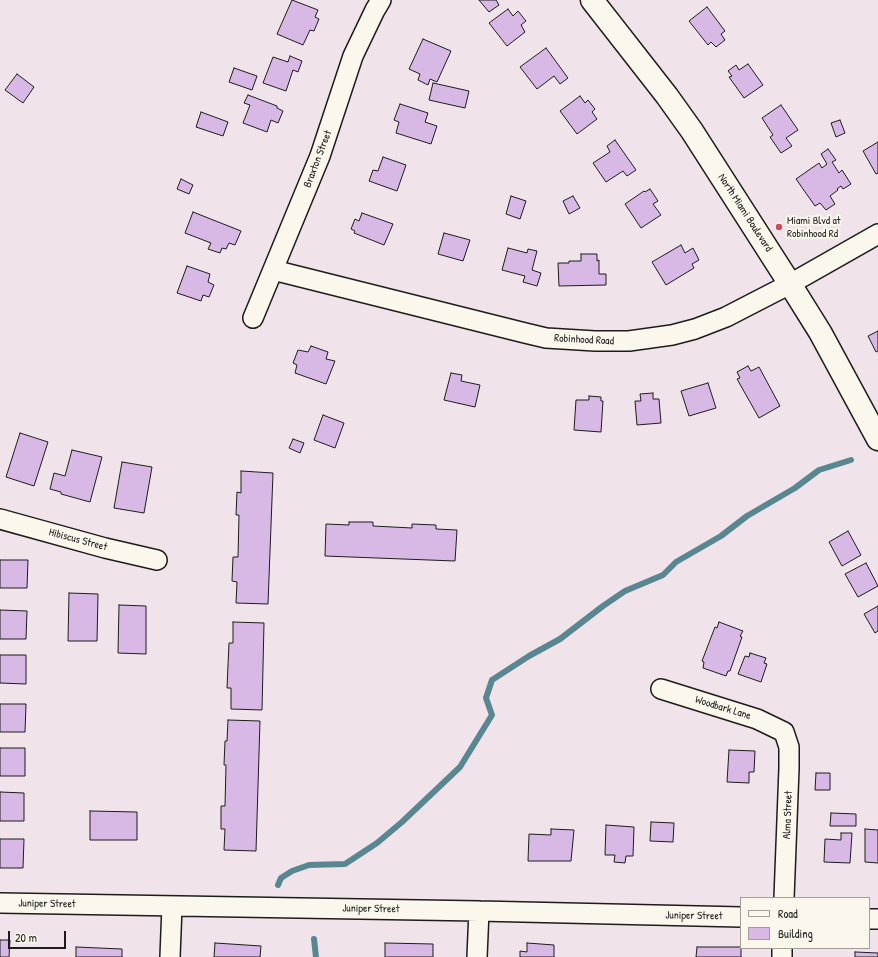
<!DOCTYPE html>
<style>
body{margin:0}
#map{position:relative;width:878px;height:957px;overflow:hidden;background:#f0e4ea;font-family:"Patrick Hand",sans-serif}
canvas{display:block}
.legend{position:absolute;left:740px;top:897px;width:130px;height:52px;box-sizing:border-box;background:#fbf7ec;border:1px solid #a29f99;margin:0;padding:5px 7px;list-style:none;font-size:12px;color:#1c1c1c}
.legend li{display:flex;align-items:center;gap:8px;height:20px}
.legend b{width:20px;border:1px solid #a29f99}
.scale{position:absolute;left:8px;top:931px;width:58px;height:18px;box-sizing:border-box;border:2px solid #1c1c1c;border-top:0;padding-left:5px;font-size:12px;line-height:14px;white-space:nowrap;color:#1c1c1c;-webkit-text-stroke:3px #fbf7ec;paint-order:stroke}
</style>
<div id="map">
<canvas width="878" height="957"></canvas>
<ul class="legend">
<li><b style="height:5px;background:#fbf7ec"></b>Road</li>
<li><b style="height:11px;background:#d8b9e6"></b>Building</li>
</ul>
<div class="scale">20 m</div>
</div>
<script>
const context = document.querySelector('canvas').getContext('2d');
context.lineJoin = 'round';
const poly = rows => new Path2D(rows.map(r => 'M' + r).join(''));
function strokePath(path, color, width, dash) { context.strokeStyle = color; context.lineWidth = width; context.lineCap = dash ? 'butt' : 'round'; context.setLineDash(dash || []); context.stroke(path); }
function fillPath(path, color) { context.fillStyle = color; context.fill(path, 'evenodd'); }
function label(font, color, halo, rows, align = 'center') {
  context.font = font + ' "Patrick Hand",sans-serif'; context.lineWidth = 4; context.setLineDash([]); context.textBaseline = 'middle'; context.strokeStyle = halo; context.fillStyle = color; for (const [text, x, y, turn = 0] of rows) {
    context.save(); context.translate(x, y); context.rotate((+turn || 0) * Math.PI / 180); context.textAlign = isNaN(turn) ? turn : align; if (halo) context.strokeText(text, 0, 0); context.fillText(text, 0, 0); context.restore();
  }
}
strokePath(poly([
 [278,885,281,878,292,871,309,865,345,864,377,843,402,822,460,767,492,715,486,698,492,680,529,656,560,639,603,606,625,591,663,575,676,562,721,536,747,516,795,488,819,470,851,460],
 [314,939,316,957]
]), '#598791', 6);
const building = poly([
 [292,0,318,10,315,17,319,19,314,31,310,30,303,45,277,34,292,0],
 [479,0,496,0,499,5,489,12,479,0],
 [707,7,725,31,721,34,725,40,716,47,711,42,708,45,689,21,707,7],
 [508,9,513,16,518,11,526,21,521,25,525,32,507,46,489,23,508,9],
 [423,39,451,51,437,82,430,79,428,85,418,80,420,74,409,69,423,39],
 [546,48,568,78,560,84,554,76,537,89,520,67,546,48],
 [290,56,302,61,298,72,293,70,286,91,263,83,273,57,288,62,290,56],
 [748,64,763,85,744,98,729,77,732,76,728,71,736,65,739,70,748,64],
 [234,68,257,76,252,90,229,82,234,68],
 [17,74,34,87,23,103,5,90,17,74],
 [433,83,469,91,465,108,429,100,433,83],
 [248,95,277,106,277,108,283,111,278,123,271,120,267,132,243,123,250,105,244,103,248,95],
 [580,96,585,103,588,100,595,109,592,112,597,119,577,134,560,111,580,96],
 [400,104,428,113,425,122,437,126,431,144,396,133,399,122,394,120,400,104],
 [781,105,798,130,786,138,792,146,781,153,770,137,773,135,762,118,781,105],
 [201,112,228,122,223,136,196,127,201,112],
 [840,120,845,133,836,137,831,123,840,120],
 [615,140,636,170,627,176,623,171,606,182,593,163,610,152,607,146,615,140],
 [878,142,878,173,876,174,863,151,878,142],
 [828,149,836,160,832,162,839,173,842,170,851,184,843,189,841,186,837,189,838,190,830,196,835,204,826,210,820,203,815,206,796,179,819,163,822,168,827,164,821,154,828,149],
 [383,157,406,165,397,191,369,181,373,170,378,171,383,157],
 [181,179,193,185,189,194,177,189,181,179],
 [650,189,658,201,653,204,661,215,641,228,625,204,644,191,645,192,650,189],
 [511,196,526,201,520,219,506,214,511,196],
 [573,196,580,208,569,214,563,201,573,196],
 [193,212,241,231,235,245,229,243,226,249,222,248,220,253,208,249,211,243,185,233,193,212],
 [362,213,393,224,384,245,354,233,355,231,351,229,355,219,359,221,362,213],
 [444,233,470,240,463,261,438,254,444,233],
 [681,245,685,253,693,248,699,260,692,264,694,268,666,285,652,262,681,245],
 [508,248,527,253,528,249,537,251,532,270,541,273,537,286,523,282,525,276,502,270,508,248],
 [581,254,597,254,597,261,599,260,599,274,606,274,606,285,559,286,558,263,569,263,569,261,581,261,581,254],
 [187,266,210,274,208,282,214,285,209,297,203,295,201,301,177,293,187,266],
 [878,331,878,351,876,352,868,336,878,331],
 [311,346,328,352,326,359,335,361,326,384,295,373,297,365,293,363,298,350,308,352,311,346],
 [748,366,751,371,759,367,780,406,759,418,737,379,740,378,737,372,748,366],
 [451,373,462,375,461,381,480,385,475,407,444,400,451,373],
 [708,383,716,408,689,416,681,391,708,383],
 [653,393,653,399,659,399,661,423,637,425,635,401,641,401,640,394,653,393],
 [589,396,601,397,601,401,603,401,601,432,574,430,576,400,589,400,589,396],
 [323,415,344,423,335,448,314,440,323,415],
 [20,433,48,442,34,486,6,477,20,433],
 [293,439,304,443,300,453,289,448,293,439],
 [72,450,102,457,90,502,61,494,61,492,50,489,54,473,65,476,72,450],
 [122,462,152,467,144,513,114,508,122,462],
 [241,471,273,473,268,604,236,603,237,582,232,581,233,557,238,557,239,515,236,515,237,492,241,493,241,471],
 [349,522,373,522,373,526,412,528,412,524,436,525,436,529,457,530,455,561,325,556,326,524,349,525,349,522],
 [848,531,861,555,842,566,829,542,848,531],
 [0,560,28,560,27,588,0,588,0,560],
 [866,563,878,586,858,597,845,574,866,563],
 [69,593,98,594,97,641,68,641,69,593],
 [119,605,146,606,146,654,118,653,119,605],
 [878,606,878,631,875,633,864,614,878,606],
 [0,610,27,611,26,639,0,639,0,610],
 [233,622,264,623,262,710,231,709,231,688,227,688,229,643,233,643,233,622],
 [719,622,743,631,740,636,742,637,730,671,728,671,726,676,703,668,704,662,702,661,715,627,717,628,719,622],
 [750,653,766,658,764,663,767,664,761,682,738,674,745,656,749,657,750,653],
 [0,655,26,655,26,684,0,683,0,655],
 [0,704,26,704,25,732,0,732,0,704],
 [228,720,260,721,256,851,224,850,225,829,221,829,221,806,225,806,226,765,224,765,225,741,227,741,228,720],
 [0,748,25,748,25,776,0,776,0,748],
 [729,750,755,751,754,772,749,772,749,783,727,782,729,750],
 [816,773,830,773,830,790,815,790,816,773],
 [0,792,24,793,24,821,0,821,0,792],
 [90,811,137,812,137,840,90,840,90,811],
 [831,813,856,814,856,826,830,826,831,813],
 [651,822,674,823,673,842,650,841,651,822],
 [606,825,634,827,633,856,626,856,625,863,614,862,615,855,605,855,606,825],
 [551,829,574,830,571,861,528,861,529,834,551,835,551,829],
 [865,829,878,830,878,863,865,862,865,829],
 [841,833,852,833,850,863,824,862,825,839,841,840,841,833],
 [0,839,24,839,23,868,0,868,0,839],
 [0,940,10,940,9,957,0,957,0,940],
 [215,943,261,946,260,957,214,957,215,943],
 [385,943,433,944,433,957,385,957,385,943],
 [527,943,554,945,554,957,520,957,520,951,527,952,527,943],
 [76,947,122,949,122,957,76,957,76,947],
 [697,947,741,947,741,957,696,957,697,947],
 [855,952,878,953,878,957,855,957,855,952]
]);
fillPath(building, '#d8b9e6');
strokePath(building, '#1c1c1c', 1);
const minor = poly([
 [273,270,525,333,546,338,595,341,629,341,672,335,695,329,726,317,790,284,878,234],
 [253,318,320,156,353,56,375,10,381,0],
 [0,519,105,548,157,560],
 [661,689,757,719,784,732,789,747,789,768,784,898],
 [0,903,479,911,741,917],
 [869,919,878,919],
 [170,957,172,906],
 [477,957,479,911],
 [782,957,782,948]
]);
const major = poly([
 [592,0,667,96,692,131,790,284,820,332,878,439]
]);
strokePath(minor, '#1c1c1c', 22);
strokePath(major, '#1c1c1c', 25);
strokePath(minor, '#fbf7ec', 19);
strokePath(major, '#fbf7ec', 22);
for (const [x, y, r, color] of [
 [779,227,4,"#d1495b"]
]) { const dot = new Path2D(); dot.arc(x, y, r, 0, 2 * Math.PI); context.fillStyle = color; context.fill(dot); strokePath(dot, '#fbf7ec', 1.5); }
label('11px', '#1c1c1c', '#fbf7ec', [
 ["Braxton Street",318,159,-69],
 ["North Miami Boulevard",745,213,57],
 ["Robinhood Road",584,340,3],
 ["Hibiscus Street",78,540,15],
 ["Woodbark Lane",723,708,17],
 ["Alma Street",788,815,-88],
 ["Juniper Street",47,904,1],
 ["Juniper Street",371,909,1],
 ["Juniper Street",694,916,1]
]);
label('11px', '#1c1c1c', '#fbf7ec', [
 ["Miami Blvd at",787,221],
 ["Robinhood Rd",787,234]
], 'left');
</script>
